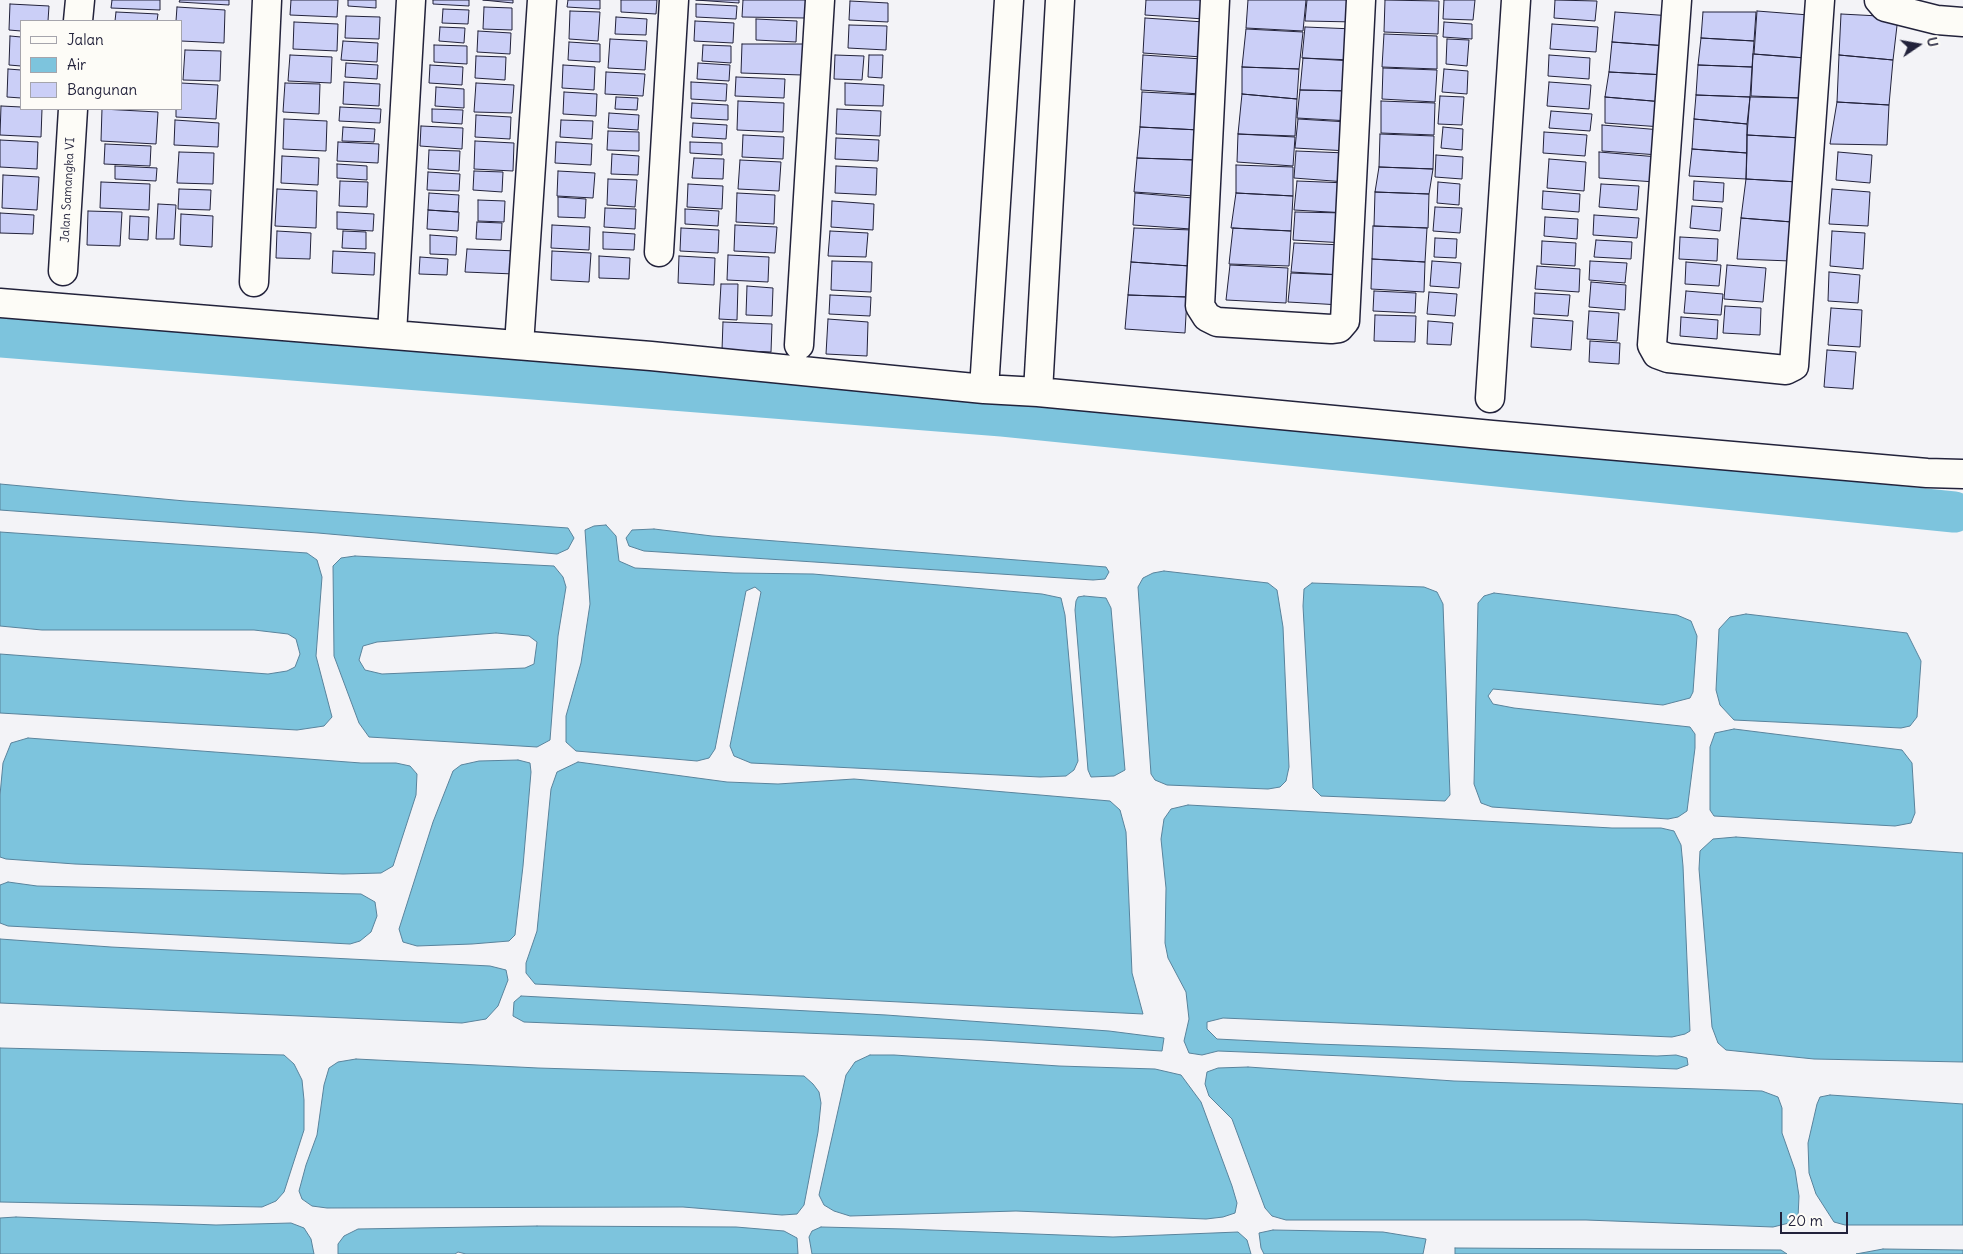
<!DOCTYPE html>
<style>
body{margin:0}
#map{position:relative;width:1963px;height:1254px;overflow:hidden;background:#f3f3f7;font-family:Delius,sans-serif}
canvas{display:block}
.legend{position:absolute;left:20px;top:20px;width:162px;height:90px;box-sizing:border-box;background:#fdfcf7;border:1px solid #a5a5ac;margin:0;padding:6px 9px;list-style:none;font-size:15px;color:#22223b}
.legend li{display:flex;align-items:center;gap:10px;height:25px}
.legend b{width:25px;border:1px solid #a5a5ac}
.north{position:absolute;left:1893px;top:20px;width:50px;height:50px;-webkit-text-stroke:4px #fdfcf7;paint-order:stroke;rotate:78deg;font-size:14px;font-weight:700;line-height:20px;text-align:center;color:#22223b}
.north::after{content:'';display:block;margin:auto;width:18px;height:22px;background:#22223b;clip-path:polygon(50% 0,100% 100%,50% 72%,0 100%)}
.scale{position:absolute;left:1780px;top:1212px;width:68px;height:22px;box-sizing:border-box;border:2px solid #22223b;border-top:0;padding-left:6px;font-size:15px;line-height:18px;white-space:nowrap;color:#22223b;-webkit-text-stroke:4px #fdfcf7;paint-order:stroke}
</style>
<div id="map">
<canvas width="1963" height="1254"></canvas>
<ul class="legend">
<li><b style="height:6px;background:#fdfcf7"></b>Jalan</li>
<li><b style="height:14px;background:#7dc4dd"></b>Air</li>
<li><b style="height:14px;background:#cbcff7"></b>Bangunan</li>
</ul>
<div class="north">U</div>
<div class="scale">20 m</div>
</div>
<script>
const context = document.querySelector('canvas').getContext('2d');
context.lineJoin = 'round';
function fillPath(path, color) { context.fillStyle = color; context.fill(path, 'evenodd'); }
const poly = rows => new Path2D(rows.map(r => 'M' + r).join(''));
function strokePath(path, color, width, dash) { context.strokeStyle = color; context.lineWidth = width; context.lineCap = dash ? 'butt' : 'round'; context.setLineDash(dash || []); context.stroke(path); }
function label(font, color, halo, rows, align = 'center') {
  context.font = font + ' Delius,sans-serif'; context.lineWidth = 4.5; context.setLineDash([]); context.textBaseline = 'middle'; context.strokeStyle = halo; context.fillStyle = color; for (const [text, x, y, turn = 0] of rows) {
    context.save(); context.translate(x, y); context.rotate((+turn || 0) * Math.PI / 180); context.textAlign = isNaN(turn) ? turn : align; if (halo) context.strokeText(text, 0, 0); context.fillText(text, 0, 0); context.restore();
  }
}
const water = poly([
 [0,484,185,501,568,528,574,538,568,549,557,554,318,533,0,510,0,484],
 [606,525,616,536,619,561,635,568,734,573,813,574,1042,594,1061,598,1065,615,1078,761,1074,770,1066,776,1040,777,751,763,734,756,730,746,761,592,755,587,746,591,715,749,709,758,697,761,674,759,576,751,566,742,566,716,581,663,590,604,585,530,594,526,606,525],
 [654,529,712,536,1106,567,1109,572,1105,579,1093,580,644,551,629,546,626,538,632,530,654,529],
 [0,532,307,553,317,560,322,577,316,656,332,717,324,726,297,730,0,713,0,654,268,674,287,671,295,667,300,654,296,639,288,634,254,630,42,630,0,626,0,532],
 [355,556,554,566,563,577,566,587,558,636,550,740,537,747,369,737,359,723,334,656,333,566,341,558,355,556],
 [496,633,529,636,537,642,534,664,525,668,382,674,365,670,359,660,363,646,377,642,496,633],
 [1164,571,1268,583,1277,590,1283,627,1289,767,1286,781,1280,787,1268,789,1167,785,1155,780,1151,774,1138,587,1143,578,1153,573,1164,571],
 [1312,583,1424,587,1437,592,1443,604,1450,795,1445,801,1321,796,1313,788,1303,606,1304,589,1312,583],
 [1494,593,1677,615,1691,621,1697,636,1693,692,1690,698,1663,705,1493,689,1488,696,1493,704,1514,708,1690,727,1695,734,1695,748,1687,811,1678,817,1668,819,1492,807,1481,803,1474,784,1478,603,1484,596,1494,593],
 [1084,596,1106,598,1111,608,1125,770,1114,776,1091,777,1088,770,1075,610,1076,601,1078,597,1084,596],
 [1746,614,1907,633,1921,661,1917,717,1910,726,1901,728,1734,720,1720,705,1716,690,1719,629,1730,617,1746,614],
 [1734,729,1902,750,1912,763,1915,813,1911,823,1895,826,1714,816,1710,810,1710,747,1715,733,1734,729],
 [28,738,361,763,396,763,410,766,417,774,416,795,393,866,381,873,343,874,75,864,6,859,0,857,0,795,3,763,11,743,28,738],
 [518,760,530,763,531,772,523,866,515,935,509,941,472,944,417,946,403,942,399,929,433,822,453,771,461,765,479,761,518,760],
 [578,762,727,782,778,784,854,779,1110,801,1120,810,1126,832,1132,973,1143,1014,535,984,526,973,526,963,537,931,551,789,557,772,578,762],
 [1188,805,1612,828,1661,828,1674,831,1681,845,1683,866,1690,1031,1685,1034,1672,1037,1223,1018,1207,1022,1207,1029,1217,1039,1316,1044,1657,1056,1676,1055,1687,1058,1688,1065,1677,1069,1218,1051,1202,1055,1189,1053,1184,1041,1189,1019,1186,992,1168,958,1165,943,1166,888,1161,839,1164,819,1171,809,1188,805],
 [1736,837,1963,853,1963,1062,1814,1059,1726,1050,1718,1043,1712,1027,1699,869,1700,851,1713,839,1736,837],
 [8,882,37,886,361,894,375,902,377,916,371,932,360,941,350,944,8,926,0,923,0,885,8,882],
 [0,939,111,947,490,966,506,970,508,980,498,1006,486,1019,462,1023,0,1003,0,939],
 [521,996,886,1015,1109,1031,1164,1038,1162,1051,982,1040,524,1022,513,1016,514,1002,521,996],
 [0,1048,284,1055,294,1064,302,1080,304,1100,304,1130,284,1192,276,1201,262,1207,0,1202,0,1048],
 [870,1055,894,1055,1059,1066,1155,1069,1181,1075,1201,1102,1232,1186,1237,1203,1235,1213,1223,1217,1206,1219,1016,1211,850,1216,834,1211,824,1205,819,1195,846,1075,855,1062,870,1055],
 [356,1059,538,1068,804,1076,813,1084,819,1092,821,1103,818,1132,804,1205,797,1214,782,1215,683,1207,327,1208,312,1206,302,1199,299,1191,306,1165,317,1135,324,1085,329,1068,338,1062,356,1059],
 [1248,1067,1454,1081,1762,1091,1778,1097,1782,1108,1782,1133,1795,1170,1799,1196,1798,1218,1789,1223,1773,1227,1586,1220,1286,1220,1272,1216,1265,1208,1232,1119,1209,1096,1205,1084,1207,1072,1218,1068,1248,1067],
 [1830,1095,1963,1104,1963,1225,1845,1225,1834,1222,1816,1194,1809,1173,1808,1143,1817,1104,1820,1097,1830,1095],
 [16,1217,216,1225,291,1223,304,1228,311,1239,314,1254,0,1254,0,1218,16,1217],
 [537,1226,736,1227,784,1231,797,1238,798,1254,466,1254,458,1252,455,1254,338,1254,338,1244,344,1236,358,1229,537,1226],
 [821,1227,905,1229,1113,1237,1238,1232,1247,1240,1251,1254,812,1254,809,1237,812,1231,821,1227],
 [1273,1230,1383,1232,1426,1239,1423,1254,1264,1254,1261,1248,1259,1233,1273,1230],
 [1455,1248,1781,1250,1787,1254,1455,1254,1455,1248],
 [1883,1249,1963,1250,1963,1254,1856,1254,1883,1249]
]);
fillPath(water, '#7dc4dd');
strokePath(water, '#59839c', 1);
strokePath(poly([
 [0,337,1002,416,1954,512]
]), '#7dc4dd', 41);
const building = poly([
 [112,0,160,0,160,10,111,8,112,0],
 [180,0,229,0,229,5,179,2,180,0],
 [291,0,338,0,337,17,290,15,291,0],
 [348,0,376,0,376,8,348,6,348,0],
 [433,0,469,0,469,6,433,4,433,0],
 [483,0,513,0,513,3,483,0],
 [568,0,600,0,600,9,567,7,568,0],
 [621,0,657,0,656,14,621,12,621,0],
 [696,0,739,0,739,3,696,0],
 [743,0,807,0,805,18,742,17,743,0],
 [1146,0,1206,0,1204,19,1145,15,1146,0],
 [1248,0,1306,0,1303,31,1246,28,1248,0],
 [1307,0,1357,0,1356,22,1305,21,1307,0],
 [1385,0,1439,1,1438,34,1384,32,1385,0],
 [1444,0,1475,0,1473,20,1443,19,1444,0],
 [1555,0,1597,1,1595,21,1554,18,1555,0],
 [850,1,888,3,888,22,849,20,850,1],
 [10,4,49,6,48,21,21,21,21,31,9,30,10,4],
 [696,4,737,6,736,19,696,17,696,4],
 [177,7,225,10,224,43,181,41,181,21,176,21,177,7],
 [484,7,512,8,512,30,483,29,484,7],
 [443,9,469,10,468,24,442,23,443,9],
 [570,11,600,12,598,41,569,39,570,11],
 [1757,11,1809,15,1806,58,1754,54,1757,11],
 [116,12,158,14,157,21,115,21,116,12],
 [1615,12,1672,16,1668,46,1612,42,1615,12],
 [1703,12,1756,12,1754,41,1701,38,1703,12],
 [1841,14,1898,17,1893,60,1839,55,1841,14],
 [346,16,380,17,379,39,345,38,346,16],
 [616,17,647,19,646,35,615,34,616,17],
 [1145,18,1204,22,1202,57,1143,53,1145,18],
 [756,19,797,21,796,42,756,40,756,19],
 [695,21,734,23,733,43,694,41,695,21],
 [294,22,338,24,337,51,293,49,294,22],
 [1444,22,1472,24,1472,39,1443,37,1444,22],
 [1552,24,1598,27,1596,52,1550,49,1552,24],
 [849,25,887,26,886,50,848,48,849,25],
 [440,27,465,28,464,43,439,41,440,27],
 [1305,27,1354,29,1352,60,1302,58,1305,27],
 [1246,29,1303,32,1299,69,1242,67,1246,29],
 [478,31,511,33,510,54,477,52,478,31],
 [1384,34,1437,36,1437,69,1382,67,1384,34],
 [10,36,21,37,21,66,9,65,10,36],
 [1701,38,1754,41,1752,67,1698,65,1701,38],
 [610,39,647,41,645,70,608,68,610,39],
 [1447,39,1469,40,1467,66,1446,64,1447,39],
 [343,41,378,43,377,62,341,60,343,41],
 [569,42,600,44,600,62,568,60,569,42],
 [1612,42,1668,46,1666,75,1609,72,1612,42],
 [742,44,804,44,802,75,741,73,742,44],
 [434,45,467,46,467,64,434,62,434,45],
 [703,45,731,46,731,63,702,61,703,45],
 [185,50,221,51,220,81,183,80,185,50],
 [1753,54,1805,58,1801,98,1751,96,1753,54],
 [290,55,332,57,331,83,288,81,290,55],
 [835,55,864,56,862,80,834,79,835,55],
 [869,55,883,55,882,78,868,77,869,55],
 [1143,55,1202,59,1200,94,1141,90,1143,55],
 [1549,55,1590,58,1589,79,1548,76,1549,55],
 [1839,55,1893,60,1889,105,1837,102,1839,55],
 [476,56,506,57,505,80,475,78,476,56],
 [1303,58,1352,61,1350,91,1300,90,1303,58],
 [346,63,378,65,377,79,345,77,346,63],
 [698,63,730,65,729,81,697,79,698,63],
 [430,65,463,67,462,85,429,83,430,65],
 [563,65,595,67,594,90,562,88,563,65],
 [1698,65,1752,67,1750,97,1696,95,1698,65],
 [1242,67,1299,69,1297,99,1242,94,1242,67],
 [1383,68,1437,70,1435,102,1382,99,1383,68],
 [8,69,21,70,21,98,7,97,8,69],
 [1444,69,1468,71,1467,94,1442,92,1444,69],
 [606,72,645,74,643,96,605,94,606,72],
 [1609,72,1666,75,1664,102,1605,97,1609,72],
 [736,77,785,79,784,98,735,96,736,77],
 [344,82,380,84,379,106,343,104,344,82],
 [691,82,727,84,726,101,691,99,691,82],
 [1549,82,1591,85,1589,109,1547,106,1549,82],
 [181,83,218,85,216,119,176,117,176,109,181,109,181,83],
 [285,83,320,84,319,114,283,112,285,83],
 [476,83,514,85,512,113,474,112,476,83],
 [845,83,884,85,883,106,845,105,845,83],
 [436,87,464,89,464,108,435,106,436,87],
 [1300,90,1350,91,1350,121,1297,118,1300,90],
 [564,92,597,94,596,116,563,114,564,92],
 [1142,92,1201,95,1199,130,1140,127,1142,92],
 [1242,94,1297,99,1295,136,1238,134,1242,94],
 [1696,95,1750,97,1747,124,1694,119,1696,95],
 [1440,96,1464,97,1462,125,1438,124,1440,96],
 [616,97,638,98,637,110,615,109,616,97],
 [1605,97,1664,102,1662,127,1605,123,1605,97],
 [1750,97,1801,98,1801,138,1747,135,1750,97],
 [738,101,784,103,783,132,737,130,738,101],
 [1381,101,1435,103,1434,135,1381,133,1381,101],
 [1837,102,1889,105,1887,145,1830,144,1837,102],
 [692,103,728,105,728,120,691,118,692,103],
 [1,106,21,107,21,109,42,109,41,137,0,135,1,106],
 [340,107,381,109,380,123,339,121,340,107],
 [102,109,158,112,156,144,101,141,102,109],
 [432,109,463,110,462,124,432,122,432,109],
 [837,109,881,111,880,136,836,134,837,109],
 [1551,111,1592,114,1590,131,1549,128,1551,111],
 [609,113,639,115,638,130,608,128,609,113],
 [476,115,511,117,510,139,475,137,476,115],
 [284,119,327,121,326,151,283,149,284,119],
 [1298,119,1348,122,1348,151,1295,148,1298,119],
 [1694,119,1747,124,1747,153,1692,149,1694,119],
 [175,120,219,123,218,147,174,145,175,120],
 [561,120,593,121,592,139,560,137,561,120],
 [693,123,727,125,726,139,692,137,693,123],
 [1602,125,1661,130,1659,155,1602,151,1602,125],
 [421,126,463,128,462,149,420,146,421,126],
 [343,127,375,129,374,142,342,141,343,127],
 [1140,127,1199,130,1196,160,1137,158,1140,127],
 [1443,127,1463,129,1462,150,1441,148,1443,127],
 [608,131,639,132,639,151,607,150,608,131],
 [1544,132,1587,135,1585,156,1543,153,1544,132],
 [1238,134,1295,137,1293,166,1237,162,1238,134],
 [1380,134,1434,136,1433,169,1379,167,1380,134],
 [743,135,784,137,783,159,742,157,743,135],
 [1747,135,1801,138,1798,182,1746,179,1747,135],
 [836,138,879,140,878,161,835,159,836,138],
 [0,140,38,142,37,169,0,167,0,140],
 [475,141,514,143,513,171,474,169,475,141],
 [338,142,379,144,378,163,337,161,338,142],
 [556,142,592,144,591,165,555,163,556,142],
 [690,142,722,143,722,155,690,153,690,142],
 [105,144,151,146,150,166,104,164,105,144],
 [1692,149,1747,153,1746,179,1689,176,1692,149],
 [429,150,460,151,459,171,428,169,429,150],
 [1296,151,1346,153,1346,182,1294,178,1296,151],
 [179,152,214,153,213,184,177,183,179,152],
 [1599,152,1658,157,1655,182,1599,178,1599,152],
 [1838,152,1872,155,1870,183,1836,180,1838,152],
 [612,154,639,156,638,175,611,174,612,154],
 [1436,155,1463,157,1462,179,1435,177,1436,155],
 [282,156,319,158,318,185,281,183,282,156],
 [694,158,724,159,723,179,692,178,694,158],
 [1137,158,1196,160,1194,196,1134,192,1137,158],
 [1549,159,1586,162,1584,191,1547,188,1549,159],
 [740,160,781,162,779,191,738,189,740,160],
 [337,164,367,166,367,180,337,178,337,164],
 [1236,165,1293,167,1293,196,1236,193,1236,165],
 [115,166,157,168,156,181,115,179,115,166],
 [836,166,877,168,876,195,835,193,836,166],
 [1379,167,1433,169,1429,194,1375,192,1379,167],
 [474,171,503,172,502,192,473,190,474,171],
 [558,171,595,173,593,198,557,196,558,171],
 [428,172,460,174,459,191,427,190,428,172],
 [3,175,39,177,37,210,2,208,3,175],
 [608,179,637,180,635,207,607,205,608,179],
 [1746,179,1798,182,1792,222,1741,218,1746,179],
 [340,181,368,182,367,207,339,206,340,181],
 [1297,181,1347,183,1347,213,1294,210,1297,181],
 [1694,181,1724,183,1723,202,1693,200,1694,181],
 [101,182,150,184,149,210,100,208,101,182],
 [1438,182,1460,184,1459,205,1437,203,1438,182],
 [688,184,723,186,722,209,687,207,688,184],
 [1601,184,1639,186,1637,210,1599,207,1601,184],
 [179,189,211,190,210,210,178,209,179,189],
 [277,189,317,191,316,228,275,226,277,189],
 [1832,189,1870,192,1868,226,1829,224,1832,189],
 [1543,191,1580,194,1579,212,1542,209,1543,191],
 [1375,192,1429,194,1428,228,1374,226,1375,192],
 [429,193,459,195,458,212,428,210,429,193],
 [737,193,775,195,774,224,736,222,737,193],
 [1135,193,1193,198,1191,229,1133,225,1135,193],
 [1236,193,1293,196,1291,231,1231,228,1236,193],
 [558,197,586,199,585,218,558,217,558,197],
 [478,200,505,201,504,222,478,221,478,200],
 [832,201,874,204,873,230,831,227,832,201],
 [158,204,176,205,174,239,156,239,158,204],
 [1692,206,1722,208,1720,231,1690,228,1692,206],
 [1435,207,1462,208,1460,233,1433,231,1435,207],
 [605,208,636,209,635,229,604,227,605,208],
 [685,209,719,211,718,226,685,224,685,209],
 [428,210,459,212,458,231,427,229,428,210],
 [88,211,122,212,120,246,87,245,88,211],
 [337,212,374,214,373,231,337,229,337,212],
 [1295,212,1346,213,1345,243,1293,240,1295,212],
 [0,213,34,215,33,234,0,233,0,213],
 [181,214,213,216,212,247,180,245,181,214],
 [1594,215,1639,218,1637,238,1593,235,1594,215],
 [130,216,149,217,148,240,129,239,130,216],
 [1545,217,1578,219,1577,239,1544,236,1545,217],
 [1741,218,1792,222,1791,261,1737,259,1741,218],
 [477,222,502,223,501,240,476,239,477,222],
 [552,225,590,227,589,250,551,248,552,225],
 [735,225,777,227,775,253,734,251,735,225],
 [1373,226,1427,228,1425,262,1372,259,1373,226],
 [681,228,719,230,718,253,680,251,681,228],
 [1134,228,1193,230,1190,266,1131,262,1134,228],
 [1233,228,1291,231,1289,266,1229,264,1233,228],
 [277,231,311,233,310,259,276,258,277,231],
 [343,231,366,232,366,249,342,248,343,231],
 [830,231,868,233,866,257,828,256,830,231],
 [1832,231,1865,233,1863,269,1830,266,1832,231],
 [603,232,635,234,634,250,603,249,603,232],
 [430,235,457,237,456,255,430,254,430,235],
 [1680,237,1718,239,1717,261,1679,259,1680,237],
 [1435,238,1457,239,1456,258,1434,257,1435,238],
 [1596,240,1632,242,1631,259,1594,257,1596,240],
 [1542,241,1576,243,1575,266,1541,264,1542,241],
 [1294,243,1344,245,1344,275,1291,272,1294,243],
 [467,249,517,251,514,274,465,272,467,249],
 [333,251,375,253,374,275,332,273,333,251],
 [552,251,591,253,589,282,551,280,552,251],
 [728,255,769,257,768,282,727,280,728,255],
 [599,256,630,258,629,279,599,278,599,256],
 [679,256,715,258,714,285,678,283,679,256],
 [420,257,448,259,447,275,419,274,420,257],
 [1372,259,1425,262,1424,292,1371,289,1372,259],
 [832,261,872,262,871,292,831,290,832,261],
 [1432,261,1461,263,1459,288,1430,286,1432,261],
 [1590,261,1627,263,1625,283,1589,280,1590,261],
 [1131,262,1190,266,1187,297,1128,295,1131,262],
 [1686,262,1721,265,1719,286,1685,284,1686,262],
 [1230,265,1288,268,1286,303,1226,300,1230,265],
 [1727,265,1766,268,1763,302,1724,299,1727,265],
 [1537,266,1580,269,1579,292,1535,289,1537,266],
 [1829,272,1860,275,1858,303,1828,301,1829,272],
 [1291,273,1342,275,1341,305,1288,302,1291,273],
 [1591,282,1626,285,1625,310,1589,307,1591,282],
 [721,284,738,284,737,320,719,319,721,284],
 [747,286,773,288,772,316,746,315,747,286],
 [1374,291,1416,293,1415,313,1373,311,1374,291],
 [1686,291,1723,294,1721,315,1684,313,1686,291],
 [1429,292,1457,294,1455,316,1427,314,1429,292],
 [1535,293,1570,295,1568,316,1534,314,1535,293],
 [830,295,871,297,870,316,829,314,830,295],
 [1128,295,1187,297,1185,333,1125,329,1128,295],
 [1725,306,1761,308,1760,335,1723,333,1725,306],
 [1831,308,1862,310,1860,347,1828,345,1831,308],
 [1589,311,1619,313,1617,341,1587,339,1589,311],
 [1375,315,1416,316,1415,342,1374,341,1375,315],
 [1681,317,1718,320,1717,339,1680,336,1681,317],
 [1533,318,1573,321,1571,350,1531,347,1533,318],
 [828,319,868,322,867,356,826,354,828,319],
 [1428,321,1453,323,1451,345,1427,344,1428,321],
 [723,322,772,324,771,352,722,350,723,322],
 [1590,341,1620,343,1619,364,1589,362,1590,341],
 [1827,350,1856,352,1853,389,1824,387,1827,350]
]);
fillPath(building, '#cbcff7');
strokePath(building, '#22223b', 1);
const minor = poly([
 [1215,0,1200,306,1207,317,1217,322,1331,329,1339,328,1345,321,1361,0],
 [1677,0,1652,345,1657,354,1668,358,1786,370,1794,366,1820,0],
 [1879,0,1885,7,1937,20,1963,22],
 [78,21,80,0],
 [659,252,674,0],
 [63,271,73,109],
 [254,282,267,0],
 [0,303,651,356,984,389,1038,392,1492,435,1927,473,1963,474],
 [392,334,411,0],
 [519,345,542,0],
 [799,345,820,0],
 [984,389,1009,0],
 [1038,392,1060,0],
 [1490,398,1516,0]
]);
strokePath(minor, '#22223b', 31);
strokePath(minor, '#fdfcf7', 28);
label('12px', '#22223b', '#fdfcf7', [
 ["Jalan Samangka VI",68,190,-87]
]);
</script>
